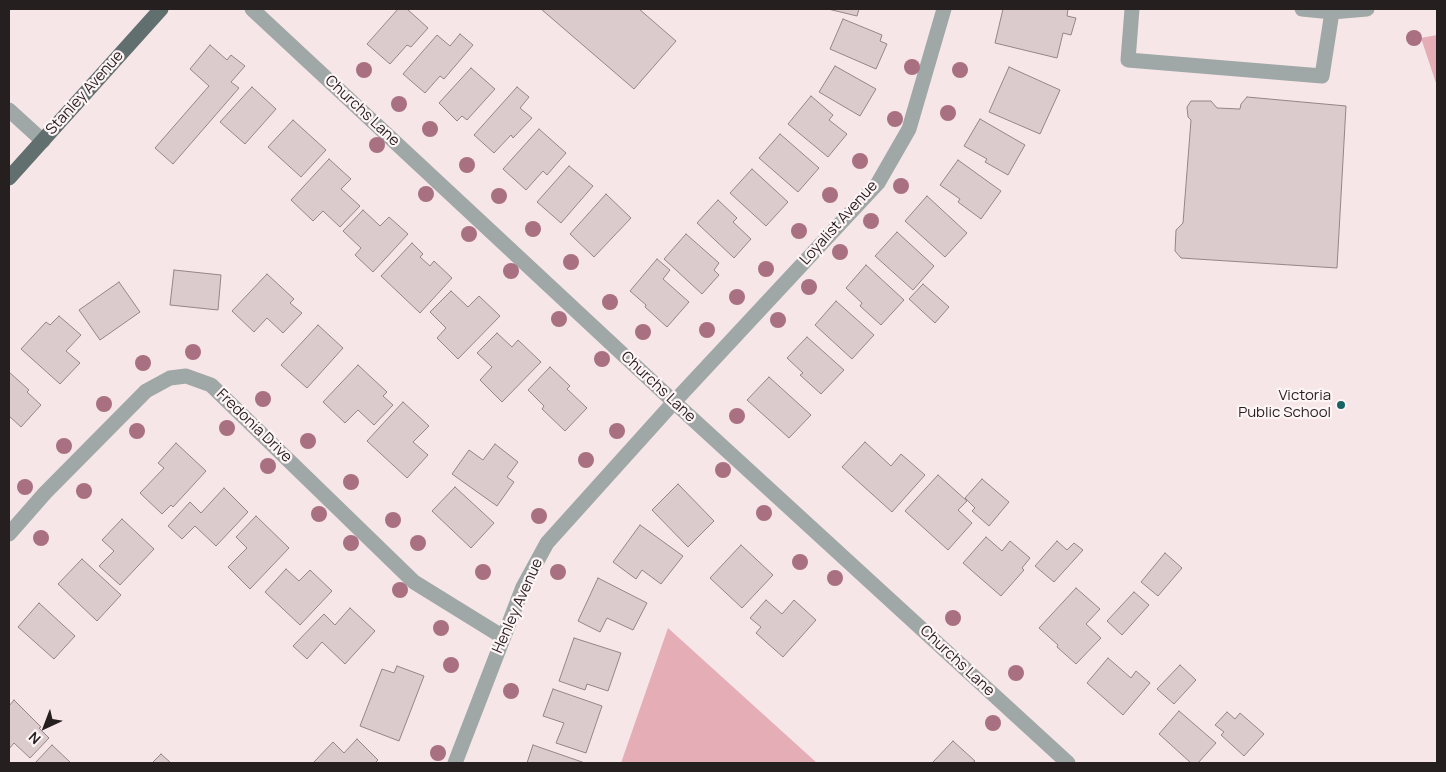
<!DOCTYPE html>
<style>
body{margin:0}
#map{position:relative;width:1446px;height:772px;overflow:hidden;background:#f6e6e8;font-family:Manrope,sans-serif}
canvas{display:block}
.frame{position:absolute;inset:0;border:10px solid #251f20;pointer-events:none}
.north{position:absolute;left:20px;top:702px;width:50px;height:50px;-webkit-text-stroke:4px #fff5f6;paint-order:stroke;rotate:223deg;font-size:14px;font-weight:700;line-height:20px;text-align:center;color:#251f20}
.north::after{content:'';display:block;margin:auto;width:18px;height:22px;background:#251f20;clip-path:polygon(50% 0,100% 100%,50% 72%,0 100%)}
</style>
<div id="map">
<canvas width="1446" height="772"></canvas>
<div class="frame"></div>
<div class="north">N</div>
</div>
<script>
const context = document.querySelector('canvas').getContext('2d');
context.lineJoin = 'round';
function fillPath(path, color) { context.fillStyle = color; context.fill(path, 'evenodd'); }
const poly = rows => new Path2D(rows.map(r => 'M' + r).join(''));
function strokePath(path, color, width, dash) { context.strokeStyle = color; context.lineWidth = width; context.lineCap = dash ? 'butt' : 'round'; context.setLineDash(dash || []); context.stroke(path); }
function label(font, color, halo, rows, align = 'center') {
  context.font = font + ' Manrope,sans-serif'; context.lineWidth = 4.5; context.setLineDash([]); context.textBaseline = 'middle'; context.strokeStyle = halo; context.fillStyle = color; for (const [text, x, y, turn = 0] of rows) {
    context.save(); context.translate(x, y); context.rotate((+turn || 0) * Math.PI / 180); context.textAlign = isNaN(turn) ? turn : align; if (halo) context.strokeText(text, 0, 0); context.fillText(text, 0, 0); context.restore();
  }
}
fillPath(poly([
 [1437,35,1437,86,1421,38],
 [668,628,817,763,621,763]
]), '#e5aeb7');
const building = poly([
 [398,9,407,9,428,28,411,47,407,45,390,64,367,44,398,9],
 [541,9,639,9,676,41,634,89,541,9],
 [828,9,859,9,857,16,828,9],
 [1003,9,1068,9,1067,16,1076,18,1071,35,1063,33,1057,58,995,43,1003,9],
 [843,19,882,35,880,41,887,44,876,69,830,49,843,19],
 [460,34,473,45,444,79,440,76,425,93,403,74,437,35,450,46,460,34],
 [210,45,227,60,231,55,245,66,231,82,239,88,173,164,155,148,209,86,190,69,210,45],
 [835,66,876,89,860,116,819,92,835,66],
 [1009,67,1060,90,1040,134,989,112,1009,67],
 [471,68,495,89,467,120,462,116,457,121,439,103,471,68],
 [252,87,276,109,245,144,220,122,252,87],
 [517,87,529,97,520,108,532,118,513,138,511,135,494,153,474,135,517,87],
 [811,96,833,115,829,120,847,134,828,157,788,124,811,96],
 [1247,97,1346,106,1337,268,1181,258,1175,251,1176,230,1183,223,1191,120,1188,117,1187,107,1191,101,1211,101,1217,108,1240,109,1241,104,1247,97],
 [980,119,1025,145,1008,175,985,162,987,159,964,146,980,119],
 [293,120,326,150,301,177,268,147,293,120],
 [539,129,566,153,547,175,543,171,526,190,503,169,539,129],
 [780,134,819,168,798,192,759,158,780,134],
 [329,159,351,179,341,189,360,206,340,227,323,211,313,221,291,200,329,159],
 [958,160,1001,191,981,219,958,202,960,199,940,185,958,160],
 [569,166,593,186,561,223,537,202,569,166],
 [752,169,788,202,766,226,730,193,752,169],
 [606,194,631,218,594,257,570,234,606,194],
 [927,196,967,233,945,257,905,221,927,196],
 [718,200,737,218,733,222,751,239,734,258,697,223,718,200],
 [363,210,380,226,389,217,408,234,373,272,355,255,361,248,343,231,363,210],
 [897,232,934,266,913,290,875,256,897,232],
 [686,234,719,263,714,270,719,275,702,294,664,259,686,234],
 [412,243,423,254,420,257,430,266,434,261,452,278,420,313,381,276,412,243],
 [657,259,670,270,663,279,689,302,667,327,645,307,646,305,630,291,657,259],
 [866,265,904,300,881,325,860,306,862,303,846,288,866,265],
 [174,270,221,275,218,310,170,305,174,270],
 [267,274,294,299,290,303,302,313,283,333,267,318,254,332,232,311,267,274],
 [119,282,140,312,100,340,79,310,119,282],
 [923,284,949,307,935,323,909,299,923,284],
 [451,291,468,307,479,296,500,316,458,359,437,338,446,328,430,312,451,291],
 [836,301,874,335,852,359,815,325,836,301],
 [59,316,81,335,66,351,80,363,60,384,21,349,46,322,50,325,59,316],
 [318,325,343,348,307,388,281,365,318,325],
 [497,333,512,347,518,340,541,362,502,402,480,380,492,367,477,353,497,333],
 [807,337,844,370,821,394,800,375,803,373,787,358,807,337],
 [358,365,387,392,383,396,393,405,374,425,358,410,345,423,323,402,358,365],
 [550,367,570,386,567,389,587,408,565,431,542,409,544,406,528,390,550,367],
 [9,372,29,390,27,392,41,405,21,427,9,416,9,372],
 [769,377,811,415,789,438,747,400,769,377],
 [403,402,429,426,413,442,428,455,407,478,367,441,403,402],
 [865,442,891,466,901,454,925,475,892,512,842,467,865,442],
 [176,443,206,471,173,507,171,505,162,514,140,493,164,468,158,463,176,443],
 [495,444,518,462,507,477,514,482,497,506,452,474,469,450,483,460,495,444],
 [938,475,967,501,958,510,972,523,948,550,905,511,938,475],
 [982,479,1009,502,989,526,972,511,975,508,965,498,982,479],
 [678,484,714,521,688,547,652,510,678,484],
 [455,487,494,523,471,548,432,511,455,487],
 [224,488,248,512,216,546,195,526,182,539,168,526,190,502,201,513,224,488],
 [256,516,289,548,250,589,228,567,247,548,236,537,256,516],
 [122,519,154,549,120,585,99,566,114,551,102,540,122,519],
 [640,525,683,556,661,584,642,570,636,579,613,562,640,525],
 [986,537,1002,551,1010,541,1030,558,1022,568,1024,570,1001,596,963,563,986,537],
 [1057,541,1067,550,1074,543,1083,550,1054,582,1035,566,1057,541],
 [741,545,773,575,742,608,710,578,741,545],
 [1165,553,1182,568,1158,596,1141,582,1165,553],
 [82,559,121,595,97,621,58,584,82,559],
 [286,569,299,581,310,570,332,591,300,625,265,592,286,569],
 [598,578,647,603,633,630,607,618,600,632,578,621,598,578],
 [1076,588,1100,609,1086,624,1101,638,1076,664,1057,647,1058,645,1039,628,1076,588],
 [1134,592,1149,605,1122,635,1107,621,1134,592],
 [766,600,782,614,794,600,816,620,783,657,756,633,761,627,750,618,766,600],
 [39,603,75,636,54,659,18,627,39,603],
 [350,608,375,631,345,664,322,642,307,659,293,646,324,614,335,625,350,608],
 [574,638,621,653,608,691,587,684,585,690,559,681,574,638],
 [1108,658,1131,678,1136,671,1150,683,1123,715,1087,683,1108,658],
 [1180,665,1196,680,1174,704,1157,689,1180,665],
 [397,666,424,676,399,741,360,726,382,669,394,673,397,666],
 [553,689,602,706,586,753,556,743,564,723,543,716,553,689],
 [14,700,41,727,39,728,49,738,30,758,14,743,9,749,9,706,14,700],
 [1179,711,1216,743,1198,763,1191,763,1159,734,1179,711],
 [1227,712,1235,719,1240,713,1264,734,1244,756,1221,735,1224,732,1215,725,1227,712],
 [357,739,378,760,375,763,313,763,333,742,344,753,357,739],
 [953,741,975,761,972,763,932,763,953,741],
 [52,745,71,763,35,763,52,745],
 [533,745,585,763,527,763,533,745],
 [161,754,171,763,152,763,161,754]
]);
fillPath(building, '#dbcbcd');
strokePath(building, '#948587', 1);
strokePath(poly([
 [252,9,674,402,1068,763],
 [1132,9,1128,60,1322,76,1332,12],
 [1302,9,1332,12,1367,9],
 [9,110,43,141],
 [9,534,45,493,146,391,170,378,186,376,211,385,414,582,503,637],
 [455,763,523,587,547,543,674,402,878,183,909,129,944,9]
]), '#a0a7a7', 15);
strokePath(poly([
 [9,178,161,9]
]), '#626f6f', 15);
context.fillStyle = '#a87081';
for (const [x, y] of [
 [1414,38],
 [912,67],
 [364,70],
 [960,70],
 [399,104],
 [948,113],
 [895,119],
 [430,129],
 [377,145],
 [860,161],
 [467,165],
 [901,186],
 [426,194],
 [830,195],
 [499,196],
 [871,221],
 [533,229],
 [799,231],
 [469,234],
 [840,252],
 [571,262],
 [766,269],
 [511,271],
 [809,287],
 [737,297],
 [610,302],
 [559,319],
 [778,320],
 [707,330],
 [643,332],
 [193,352],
 [602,359],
 [143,363],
 [263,399],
 [104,404],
 [737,416],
 [227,428],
 [137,431],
 [617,431],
 [308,441],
 [64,446],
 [586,460],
 [268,466],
 [723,470],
 [351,482],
 [25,487],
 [84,491],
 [764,513],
 [319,514],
 [539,516],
 [393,520],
 [41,538],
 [351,543],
 [418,543],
 [800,562],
 [483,572],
 [558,572],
 [835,578],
 [400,590],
 [953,618],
 [441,628],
 [451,665],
 [1016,673],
 [511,691],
 [993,723],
 [438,753]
]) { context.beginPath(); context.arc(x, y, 8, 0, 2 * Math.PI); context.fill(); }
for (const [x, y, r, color] of [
 [1341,405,5,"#156566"]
]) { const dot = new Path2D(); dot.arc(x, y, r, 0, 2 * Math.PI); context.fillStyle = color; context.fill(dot); strokePath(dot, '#fff5f6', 2); }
label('15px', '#251f20', '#fff5f6', [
 ["Stanley Avenue",85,93,-48],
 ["Churchs Lane",362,111,43],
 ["Loyalist Avenue",839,223,-48],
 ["Churchs Lane",658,387,43],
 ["Fredonia Drive",254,426,44],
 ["Henley Avenue",518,606,-66],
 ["Churchs Lane",957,661,43]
]);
label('15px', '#251f20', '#fff5f6', [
 ["Victoria",1331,396],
 ["Public School",1331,413]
], 'right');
</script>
